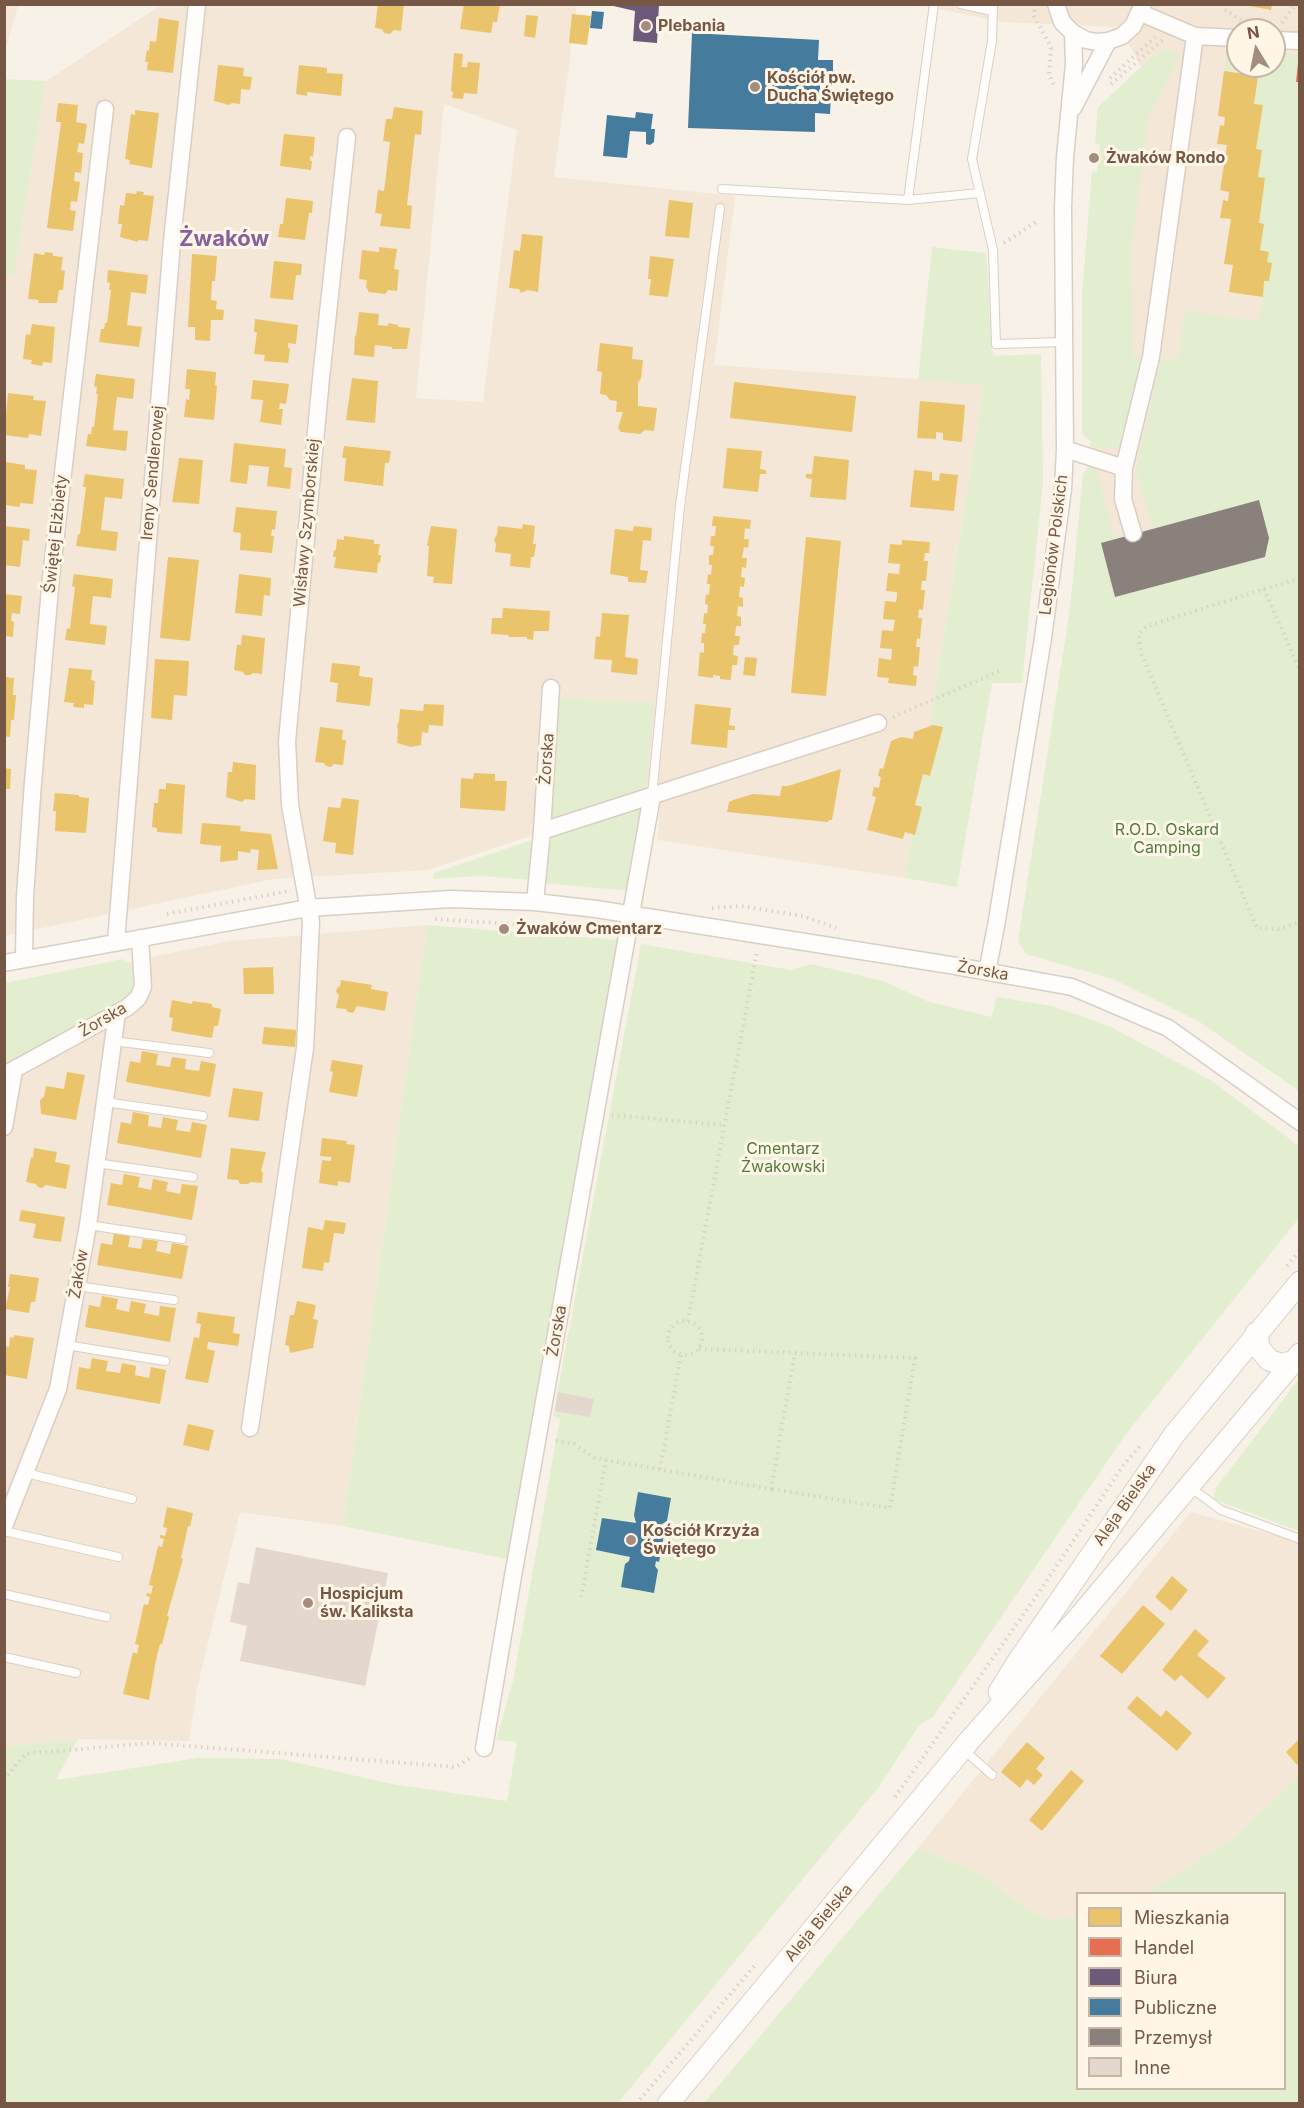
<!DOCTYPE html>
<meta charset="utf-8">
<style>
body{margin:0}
#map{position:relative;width:1304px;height:2108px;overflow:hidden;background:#f8f1e7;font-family:Inter,sans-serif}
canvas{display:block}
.frame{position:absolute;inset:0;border:6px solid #765746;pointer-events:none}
.legend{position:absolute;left:1076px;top:1892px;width:210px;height:198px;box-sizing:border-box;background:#fff6e8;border:2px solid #c8b6a7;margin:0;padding:8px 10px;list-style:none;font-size:18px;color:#765746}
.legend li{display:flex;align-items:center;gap:12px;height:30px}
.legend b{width:30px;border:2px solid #c8b6a7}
.north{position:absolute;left:1226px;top:18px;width:60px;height:60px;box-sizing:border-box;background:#fff6e8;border:2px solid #c8b6a7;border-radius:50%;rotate:350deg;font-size:16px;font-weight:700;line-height:24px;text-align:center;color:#765746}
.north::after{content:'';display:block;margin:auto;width:21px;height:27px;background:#a48d7e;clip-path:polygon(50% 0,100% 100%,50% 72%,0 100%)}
</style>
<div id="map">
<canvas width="1304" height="2108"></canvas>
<div class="frame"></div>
<ul class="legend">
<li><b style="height:16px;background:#e9c46a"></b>Mieszkania</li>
<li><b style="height:16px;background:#e76f51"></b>Handel</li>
<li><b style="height:16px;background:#6d597a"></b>Biura</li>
<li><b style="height:16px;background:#457b9d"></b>Publiczne</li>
<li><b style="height:16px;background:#8a817c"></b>Przemysł</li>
<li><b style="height:16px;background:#e4d8ce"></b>Inne</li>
</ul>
<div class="north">N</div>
</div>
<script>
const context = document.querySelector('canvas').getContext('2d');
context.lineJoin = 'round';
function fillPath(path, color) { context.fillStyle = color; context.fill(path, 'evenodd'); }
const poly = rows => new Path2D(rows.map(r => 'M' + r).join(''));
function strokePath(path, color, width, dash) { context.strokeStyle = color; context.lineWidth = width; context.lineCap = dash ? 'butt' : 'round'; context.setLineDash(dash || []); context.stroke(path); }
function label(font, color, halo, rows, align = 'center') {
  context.font = font + ' Inter,sans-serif'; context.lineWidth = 6; context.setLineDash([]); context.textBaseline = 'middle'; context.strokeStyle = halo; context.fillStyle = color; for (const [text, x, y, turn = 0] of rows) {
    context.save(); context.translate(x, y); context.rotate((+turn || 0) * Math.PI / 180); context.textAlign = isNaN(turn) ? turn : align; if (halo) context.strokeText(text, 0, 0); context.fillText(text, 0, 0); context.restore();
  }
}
fillPath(poly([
 [5,4,18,5,5,52,4,5],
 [161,5,577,5,554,177,735,196,714,365,984,384,905,878,658,840,660,793,428,870,273,879,5,936,5,275,14,275,46,81],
 [444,104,517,130,483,402,416,398],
 [919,5,1299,5,1299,565,1070,609,1146,75,1119,27,1002,22],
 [1238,30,1274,30,1274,66,1238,66],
 [427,925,343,1526,240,1512,198,1684,189,1741,78,1739,5,1747,4,992,112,965,229,941],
 [1191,1512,1299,1542,1299,1776,1237,1835,1160,1885,1142,1893,1078,1894,1077,1916,1051,1921,1027,1908,980,1873,918,1848]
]), '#f4e7d7');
fillPath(poly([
 [1169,49,1178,56,1177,64,1172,71,1149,115,1132,246,1133,356,1143,357,1124,440,1115,449,1090,447,1091,442,1082,434,1082,294,1092,171,1097,172,1100,145,1095,143,1098,107,1158,51],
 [1226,52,1238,52,1238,66,1274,66,1274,53,1299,54,1299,1091,1198,1021,1113,979,1026,954,1018,941,1070,609,1083,474,1089,465,1096,467,1115,539,1153,528,1136,470,1161,359,1178,359,1185,310,1258,321,1263,297,1247,262,1254,104,1258,76,1224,71],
 [4,79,46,81,14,276,4,275],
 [932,247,986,253,993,356,1041,354,1043,483,1022,683,992,683,957,887,905,878,984,385,918,380],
 [560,698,654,703,646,791,549,821],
 [646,804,632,891,541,883,547,835],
 [538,838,532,880,480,876,433,879,434,873],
 [427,925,618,940,507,1559,343,1526],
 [641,944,791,970,811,964,883,981,929,1002,992,1017,996,997,1052,1006,1109,1026,1212,1081,1299,1146,1299,1218,1126,1434,933,1717,920,1724,878,1788,618,2103,5,2103,4,1747,78,1739,56,1780,198,1758,281,1759,392,1784,507,1801,517,1742,496,1740,513,1681,560,1419,553,1416],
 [123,959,131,967,135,980,132,993,118,1007,5,1066,5,983],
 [1299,1379,1299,1531,1213,1499,1216,1488],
 [1299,1776,1299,2103,704,2103,918,1848,980,1873,1027,1908,1051,1921,1077,1916,1078,2088,1284,2088,1284,1894,1142,1893,1160,1885,1237,1835]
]), '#e3eed0');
fillPath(poly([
 [378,4,404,4,401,31,394,30,390,34,384,33,382,29,375,28],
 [464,4,500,4,497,22,493,22,491,33,460,29],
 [1239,4,1272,4,1271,10],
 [572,14,591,16,587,45,569,43],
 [526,15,538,16,535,38,524,36],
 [159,18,179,21,173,73,147,70,148,62,145,62,147,50,149,51,150,41,156,42],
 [454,53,463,54,462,67,467,67,468,62,480,63,477,94,464,93,463,99,452,98,453,92,451,91],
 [218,65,244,68,243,76,252,77,250,90,241,89,240,104,232,103,229,105,214,101],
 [299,65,327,68,327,73,343,74,341,96,307,92,307,96,296,94],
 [1224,71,1258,76,1254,104,1263,105,1256,149,1262,150,1258,177,1265,178,1259,223,1264,224,1260,250,1269,252,1267,262,1272,263,1269,281,1264,281,1263,297,1229,292,1233,265,1224,264,1231,219,1220,218,1223,200,1228,201,1229,192,1220,190,1227,145,1217,144,1220,125,1224,126,1225,117,1218,116],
 [58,103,78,105,76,122,87,124,84,144,79,143,77,152,83,153,81,173,75,172,74,181,80,182,77,202,71,201,70,210,76,211,73,231,47,228,61,122,56,122],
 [394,107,423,111,421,135,415,134,407,205,412,206,410,229,380,226,382,214,375,213,378,190,384,191,390,142,383,141,386,119,392,119],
 [135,110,159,113,152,168,129,164,130,160,125,159,131,114,135,115],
 [284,134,315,137,313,157,310,156,310,161,312,161,311,170,280,166],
 [137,191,144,192,143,195,154,196,148,241,138,240,138,242,120,237,122,224,118,224,120,205,124,206,126,193,136,194],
 [286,198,313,201,312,213,309,213,305,240,278,237,280,224,283,224],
 [669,200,693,203,689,238,665,236],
 [522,234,543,236,538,292,528,290,521,293,519,289,509,288,514,250,520,251],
 [379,247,397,249,394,269,399,270,397,291,388,290,385,294,369,292,366,287,367,280,359,279,362,250,379,252],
 [45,252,53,253,53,256,63,257,61,270,65,271,64,280,63,290,59,290,57,303,38,303,39,300,28,299,34,253,44,255],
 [192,254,217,256,215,281,212,281,211,300,217,301,216,309,224,310,223,320,211,320,210,341,195,340,195,327,188,327],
 [650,256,674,259,668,297,649,295,651,279,648,279],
 [274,261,302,264,301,275,296,275,293,300,270,298],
 [108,270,148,275,146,294,131,292,127,325,142,327,139,347,99,342,101,329,104,329,105,323,107,323,109,306,111,290,109,290,110,283,107,282],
 [359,312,379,314,378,325,388,326,388,323,398,325,398,327,410,328,407,349,392,349,392,347,375,345,374,357,354,355,355,335,356,336],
 [255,319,298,325,296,344,288,343,288,348,290,348,288,363,264,361,265,355,254,354,257,332,254,332],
 [32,324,55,327,52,363,43,362,42,366,31,364,32,360,23,359,26,334,30,335],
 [600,343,633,347,632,359,643,360,641,379,638,382,638,406,657,408,654,431,645,430,640,434,621,432,618,428,623,412,616,412,617,401,610,400,606,395,600,394,602,372,597,371],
 [187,369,216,372,215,385,217,386,214,420,184,417,186,399,189,400,190,389,185,389],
 [96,374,135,379,133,399,117,397,113,430,128,431,126,451,86,446,88,434,91,434,92,427,94,427,98,394,96,394,97,387,94,386],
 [352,378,378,381,375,423,346,420],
 [253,380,289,384,286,404,280,403,279,409,283,409,281,425,260,422,263,400,251,399],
 [734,382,856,396,852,432,730,418],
 [8,393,34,396,33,400,46,401,41,436,29,434,28,438,4,435],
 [920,401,965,405,962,442,943,440,943,433,936,432,936,439,917,438],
 [234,443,286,449,284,467,292,468,290,489,267,486,269,467,249,465,247,484,230,482],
 [344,446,391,451,389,463,385,463,383,486,344,481,346,458,342,458],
 [727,448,762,451,760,469,766,470,766,474,760,474,758,492,723,488],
 [814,456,849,460,846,500,810,497,812,479,806,478,806,474,812,474],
 [179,458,203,460,199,504,172,502],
 [5,462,25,465,25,469,37,470,33,504,20,503,20,507,5,505],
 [914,470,932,472,932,480,939,481,940,473,958,475,954,511,910,507],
 [85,474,124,479,122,499,105,497,101,530,118,532,116,551,76,546,78,534,80,534,86,487,83,487],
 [236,507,277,511,275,530,272,529,271,536,274,536,272,553,240,550,241,533,233,532],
 [713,516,751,520,750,529,745,528,744,539,749,539,748,548,744,547,742,558,747,558,746,568,742,567,741,577,745,578,744,587,740,586,739,597,743,598,743,607,738,606,737,616,741,617,741,626,736,626,735,636,740,636,739,645,734,645,733,655,738,656,737,665,732,665,731,680,720,679,720,676,713,675,713,678,698,676,700,652,704,653,704,643,701,643,702,633,705,633,706,624,703,624,704,613,707,614,708,605,705,604,706,594,709,595,710,584,707,584,708,574,711,575,712,565,709,565,709,555,713,555,714,546,710,546,711,536,715,536,716,526,712,526],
 [523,524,535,526,533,544,536,544,534,557,531,557,530,568,510,566,511,554,495,552,496,544,494,540,497,534,498,526,522,529],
 [4,526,30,529,29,541,23,540,20,567,4,565],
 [431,526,457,529,452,584,433,583,434,577,427,576,429,546,427,546],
 [634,526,652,528,651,541,643,540,640,570,648,571,646,583,628,582,628,577,610,574,615,529,633,531],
 [344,536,374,540,374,544,380,544,378,555,381,555,380,563,378,562,377,573,334,568,336,557,333,557,334,550,336,550,337,539,344,540],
 [806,537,841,541,826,696,791,693],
 [902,540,930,542,929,553,925,553,924,561,928,561,926,581,922,581,921,590,925,590,923,610,919,609,918,618,922,618,920,639,917,638,916,647,920,647,918,667,914,666,913,675,917,676,916,686,888,683,889,678,877,677,879,658,891,660,892,649,880,648,882,630,893,631,895,620,883,619,885,601,896,602,897,597,897,592,886,591,888,573,899,574,900,564,888,563,890,544,902,545],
 [168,557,199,560,190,641,160,638],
 [74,574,113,579,111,598,93,596,90,624,107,626,105,645,65,640,67,628,70,629,75,587,72,586],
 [239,574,271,578,270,596,264,595,262,616,235,613],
 [4,594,22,596,20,614,12,613,11,621,14,622,13,637,4,636],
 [503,608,550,611,549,631,534,631,533,640,527,639,527,637,509,637,508,635,491,634,492,618,502,618],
 [602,613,629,615,625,657,638,659,637,675,611,672,612,660,594,659,596,636,600,637],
 [242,635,265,638,262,674,253,673,250,675,245,675,243,672,234,670,237,645,241,645],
 [745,657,757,658,755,676,743,675],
 [155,659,189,661,187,696,174,695,172,720,151,718],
 [332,663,360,666,359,676,373,678,370,706,336,702,338,683,330,682],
 [69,668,92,670,91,680,95,681,93,705,84,704,84,708,73,707,74,703,64,702],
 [4,677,14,678,13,695,16,695,14,720,11,720,10,737,4,736],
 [424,704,444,705,443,726,429,725,428,733,422,732,421,745,411,747,397,743,398,730,397,726,399,721,400,709,423,711],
 [695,704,731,708,729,725,735,726,735,730,728,730,727,748,691,744],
 [933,725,943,727,930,776,923,774,915,805,922,807,915,835,905,832,903,839,867,830,876,797,872,796,874,787,879,788,881,777,878,776,880,768,883,769,891,741,901,737,913,739,914,732],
 [320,727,343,730,342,740,346,740,343,765,334,764,331,767,326,766,324,763,315,762],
 [233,762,256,765,255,800,245,799,242,802,226,797,228,772,232,772],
 [4,768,11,769,10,789,4,789],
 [841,769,832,820,829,820,828,822,727,812,729,802,733,800,753,794,780,796,782,786,788,786],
 [474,773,495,774,495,781,507,781,505,811,460,808,461,778,473,779],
 [166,783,185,785,182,834,157,832,157,828,152,827,154,803,158,803,159,789,166,789],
 [55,793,79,795,79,797,89,798,86,833,55,831,56,811,53,811],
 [342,798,359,800,353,855,335,853,336,843,323,841,328,807,340,808],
 [202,823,241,826,240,831,271,834,278,869,257,870,259,850,251,849,250,853,238,851,238,860,220,862,221,846,200,844],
 [273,967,274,994,244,994,243,968],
 [341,980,372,985,371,989,388,992,385,1011,357,1006,353,1013,348,1012,346,1009,336,1008,339,995,336,992,337,988,340,986],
 [172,1000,192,1004,193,1001,212,1004,212,1007,221,1009,218,1026,214,1026,212,1038,171,1031,173,1018,169,1017],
 [264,1027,296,1030,295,1047,262,1044],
 [142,1051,158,1054,156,1065,170,1067,172,1057,186,1059,185,1069,199,1071,201,1061,216,1064,210,1097,126,1082,130,1061,140,1063],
 [332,1060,363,1065,357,1097,329,1092,333,1072,330,1071],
 [67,1072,85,1075,76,1120,41,1114,40,1100,44,1097,46,1086,64,1089],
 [233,1088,263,1092,259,1121,228,1117],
 [133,1112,149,1115,148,1126,161,1128,163,1117,178,1120,176,1130,190,1132,192,1122,207,1125,201,1158,117,1143,121,1122,131,1124],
 [322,1138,347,1141,346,1144,355,1145,350,1183,338,1181,338,1186,319,1183,322,1160,331,1161,331,1157,320,1156],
 [34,1148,57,1152,55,1162,70,1165,66,1189,46,1185,42,1188,38,1187,36,1184,26,1182,31,1157,33,1158],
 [231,1148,266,1152,261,1171,263,1172,262,1183,251,1182,248,1184,240,1184,238,1180,227,1179],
 [124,1174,140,1177,138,1187,151,1190,153,1179,168,1182,166,1191,180,1194,182,1184,198,1186,192,1220,107,1205,111,1183,122,1185],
 [21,1210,65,1217,61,1242,33,1238,36,1224,19,1221],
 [325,1220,346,1223,344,1234,334,1233,329,1263,324,1262,323,1271,302,1268,308,1227,323,1230],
 [114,1233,130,1236,128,1247,141,1249,143,1239,158,1241,156,1251,170,1254,172,1243,188,1246,182,1279,97,1265,101,1243,112,1245],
 [10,1274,39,1278,35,1302,31,1302,29,1313,5,1309,10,1287,8,1287],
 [102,1296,118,1299,116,1309,129,1312,131,1301,146,1304,144,1313,159,1316,160,1306,176,1308,170,1342,85,1327,89,1305,100,1307],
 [297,1301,316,1305,313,1319,318,1320,313,1348,290,1353,289,1346,285,1345,290,1315,294,1315],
 [198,1312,235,1317,233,1333,240,1334,238,1346,208,1342,207,1349,215,1351,208,1383,185,1379,194,1337,199,1338,201,1324,196,1323],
 [14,1335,34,1338,27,1379,4,1375,4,1346,9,1347,10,1337,14,1338],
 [92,1358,108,1361,106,1371,120,1373,122,1363,136,1366,135,1375,149,1378,151,1367,166,1370,160,1404,76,1389,79,1367,90,1369],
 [188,1424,214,1430,209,1451,183,1445],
 [167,1507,193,1513,190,1527,188,1526,181,1558,183,1559,167,1616,169,1617,162,1644,160,1644,156,1660,149,1700,123,1694,133,1652,137,1654,139,1645,135,1644,144,1604,148,1605,150,1597,146,1596,147,1593,151,1594,153,1586,149,1585,158,1546,162,1547,164,1539,160,1538,160,1535,165,1536,167,1528,163,1527],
 [1172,1576,1188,1590,1171,1611,1155,1597],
 [1143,1605,1165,1624,1122,1674,1100,1656],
 [1195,1629,1209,1641,1197,1655,1226,1678,1208,1699,1181,1675,1175,1681,1162,1670],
 [1137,1696,1161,1717,1166,1710,1192,1733,1177,1751,1127,1708],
 [1299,1739,1299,1762,1297,1765,1286,1752],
 [1027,1742,1045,1758,1036,1769,1043,1775,1034,1785,1027,1779,1020,1788,1001,1772],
 [1071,1770,1084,1781,1042,1831,1029,1820]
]), '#e9c46a');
fillPath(poly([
 [1298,63,1300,63,1300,82,1296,82]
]), '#e76f51');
fillPath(poly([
 [605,4,659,4,657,43,633,41,635,11]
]), '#6d597a');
fillPath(poly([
 [592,11,604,12,602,29,590,28],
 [692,33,819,40,818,60,833,60,833,74,820,74,820,95,831,95,830,114,815,113,815,132,688,128],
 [636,112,653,114,651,129,655,129,654,142,650,145,646,144,646,132,630,131,627,158,603,156,607,115,635,118],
 [638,1492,671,1498,667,1521,662,1524,662,1529,665,1529,659,1562,656,1561,655,1566,658,1570,654,1593,621,1587,625,1564,629,1561,630,1557,596,1550,602,1518,636,1523,634,1515]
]), '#457b9d');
fillPath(poly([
 [1259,500,1269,538,1265,557,1115,597,1101,543]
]), '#8a817c');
fillPath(poly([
 [558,1392,594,1399,590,1417,555,1411],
 [256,1547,388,1573,365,1686,240,1661,247,1626,230,1622,238,1582,249,1584]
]), '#e4d8ce');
const service = poly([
 [961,4,992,11],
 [993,4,992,41,972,159,993,250,996,344,1063,342],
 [722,189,908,200,980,193],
 [908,200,934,4],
 [652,796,680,506,720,208],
 [113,1041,209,1053],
 [105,1102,203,1116],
 [96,1163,193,1177],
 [88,1225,182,1239],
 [77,1286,174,1300],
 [66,1345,165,1361],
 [26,1473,132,1499],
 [1190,1487,1221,1510,1300,1539],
 [4,1531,118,1557],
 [4,1594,106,1617],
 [4,1657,76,1673],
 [963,1749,992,1775]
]);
const minor = poly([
 [1056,4,1062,22,1073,33,1086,40,1097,42,1108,41,1122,36,1133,26,1143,4],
 [1141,13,1195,36,1238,38],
 [1274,40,1300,41],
 [1073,108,1108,41],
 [1065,449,1124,468],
 [1133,533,1123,499,1124,468,1151,357,1195,36],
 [542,831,878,723],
 [535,902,542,831,551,688],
 [116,942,172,241,197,4],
 [24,959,25,896,33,782,51,577,105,109],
 [4,963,308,908,451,899,535,902,596,909,950,965,1072,987,1168,1028,1300,1122],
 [987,972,996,926,1043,638,1063,489,1065,449,1063,207,1065,157,1074,64,1073,33],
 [4,1075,128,1007,138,998,143,987,140,938],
 [4,1127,14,1070],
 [250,1428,305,1048,311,922,290,805,287,741,321,378,347,137],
 [4,1526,58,1389,88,1225,117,1013],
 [484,1748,513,1576,652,796]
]);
const tertiary = poly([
 [1256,1333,1260,1349,1269,1360,1280,1364,1293,1362],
 [999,1692,1017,1663,1174,1435,1300,1282],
 [668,2104,969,1741,1079,1617,1300,1354]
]);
strokePath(service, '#d9cec5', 10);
strokePath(minor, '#d9cec5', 19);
strokePath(tertiary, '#d9cec5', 23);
strokePath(poly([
 [1035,4,1034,16,1052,49],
 [1224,4,1224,9,1242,21],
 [1282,23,1296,4],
 [1051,48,1049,75,1054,86],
 [1110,78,1155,37],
 [1111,84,1164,39],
 [1004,243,1036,222],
 [1300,578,1147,626,1140,632,1139,642,1142,655,1257,928,1279,929,1300,922],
 [1264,589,1300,670],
 [893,717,1002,670],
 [712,908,741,906,803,916,836,928],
 [167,914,289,891],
 [435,919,540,926,559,924],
 [612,1115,724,1125],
 [1287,1266,1300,1250],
 '668 1338a17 17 0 1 1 34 0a17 17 0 1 1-34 0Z',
 [688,1321,757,951],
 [699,1349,915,1358,890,1508,771,1489],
 [556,1441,574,1444,595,1458,771,1489,795,1353],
 [660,1469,681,1355],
 [581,1597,606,1460],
 [4,1780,25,1754,150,1743,456,1767,471,1757],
 [895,1797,1040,1591,1124,1464,1142,1444],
 [636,2104,756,1964]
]), '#dad1cb', 4, [1.5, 4.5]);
strokePath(service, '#fefdfb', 8);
strokePath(minor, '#fefdfb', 16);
strokePath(tertiary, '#fefdfb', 21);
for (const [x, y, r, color] of [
 [646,26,6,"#a48d7e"],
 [755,87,6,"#a48d7e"],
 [1094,158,6,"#a48d7e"],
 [504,929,6,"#a48d7e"],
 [631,1540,6,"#a48d7e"],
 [308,1603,6,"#a48d7e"]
]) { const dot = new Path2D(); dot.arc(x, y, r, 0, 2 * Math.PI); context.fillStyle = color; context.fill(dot); strokePath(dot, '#fff6e8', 2); }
label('bold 16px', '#765746', '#fff6e8', [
 ["Plebania",658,26],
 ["Kościół pw.",767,78],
 ["Ducha Świętego",767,96],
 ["Żwaków Rondo",1106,158],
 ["Żwaków Cmentarz",516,929],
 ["Kościół Krzyża",643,1531],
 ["Świętego",643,1549],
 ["Hospicjum",320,1594],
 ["św. Kaliksta",320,1612]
], 'left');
label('16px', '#765746', '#fff6e8', [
 ["Ireny Sendlerowej",153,473,-85],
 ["Wisławy Szymborskiej",307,523,-85],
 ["Świętej Elżbiety",56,534,-84],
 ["Legionów Polskich",1054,545,-83],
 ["Żorska",547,759,-86],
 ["Żorska",983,971,10],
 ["Żorska",103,1020,-30],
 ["Żaków",79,1274,-80],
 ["Żorska",557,1331,-80],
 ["Aleja Bielska",1125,1505,-55],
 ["Aleja Bielska",819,1923,-50]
]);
label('16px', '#507d3d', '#fff6e8', [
 ["R.O.D. Oskard",1167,830],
 ["Camping",1167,848],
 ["Cmentarz",783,1149],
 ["Żwakowski",783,1167]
]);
label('bold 22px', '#87619b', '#fff6e8', [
 ["Żwaków",224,239]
]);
</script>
